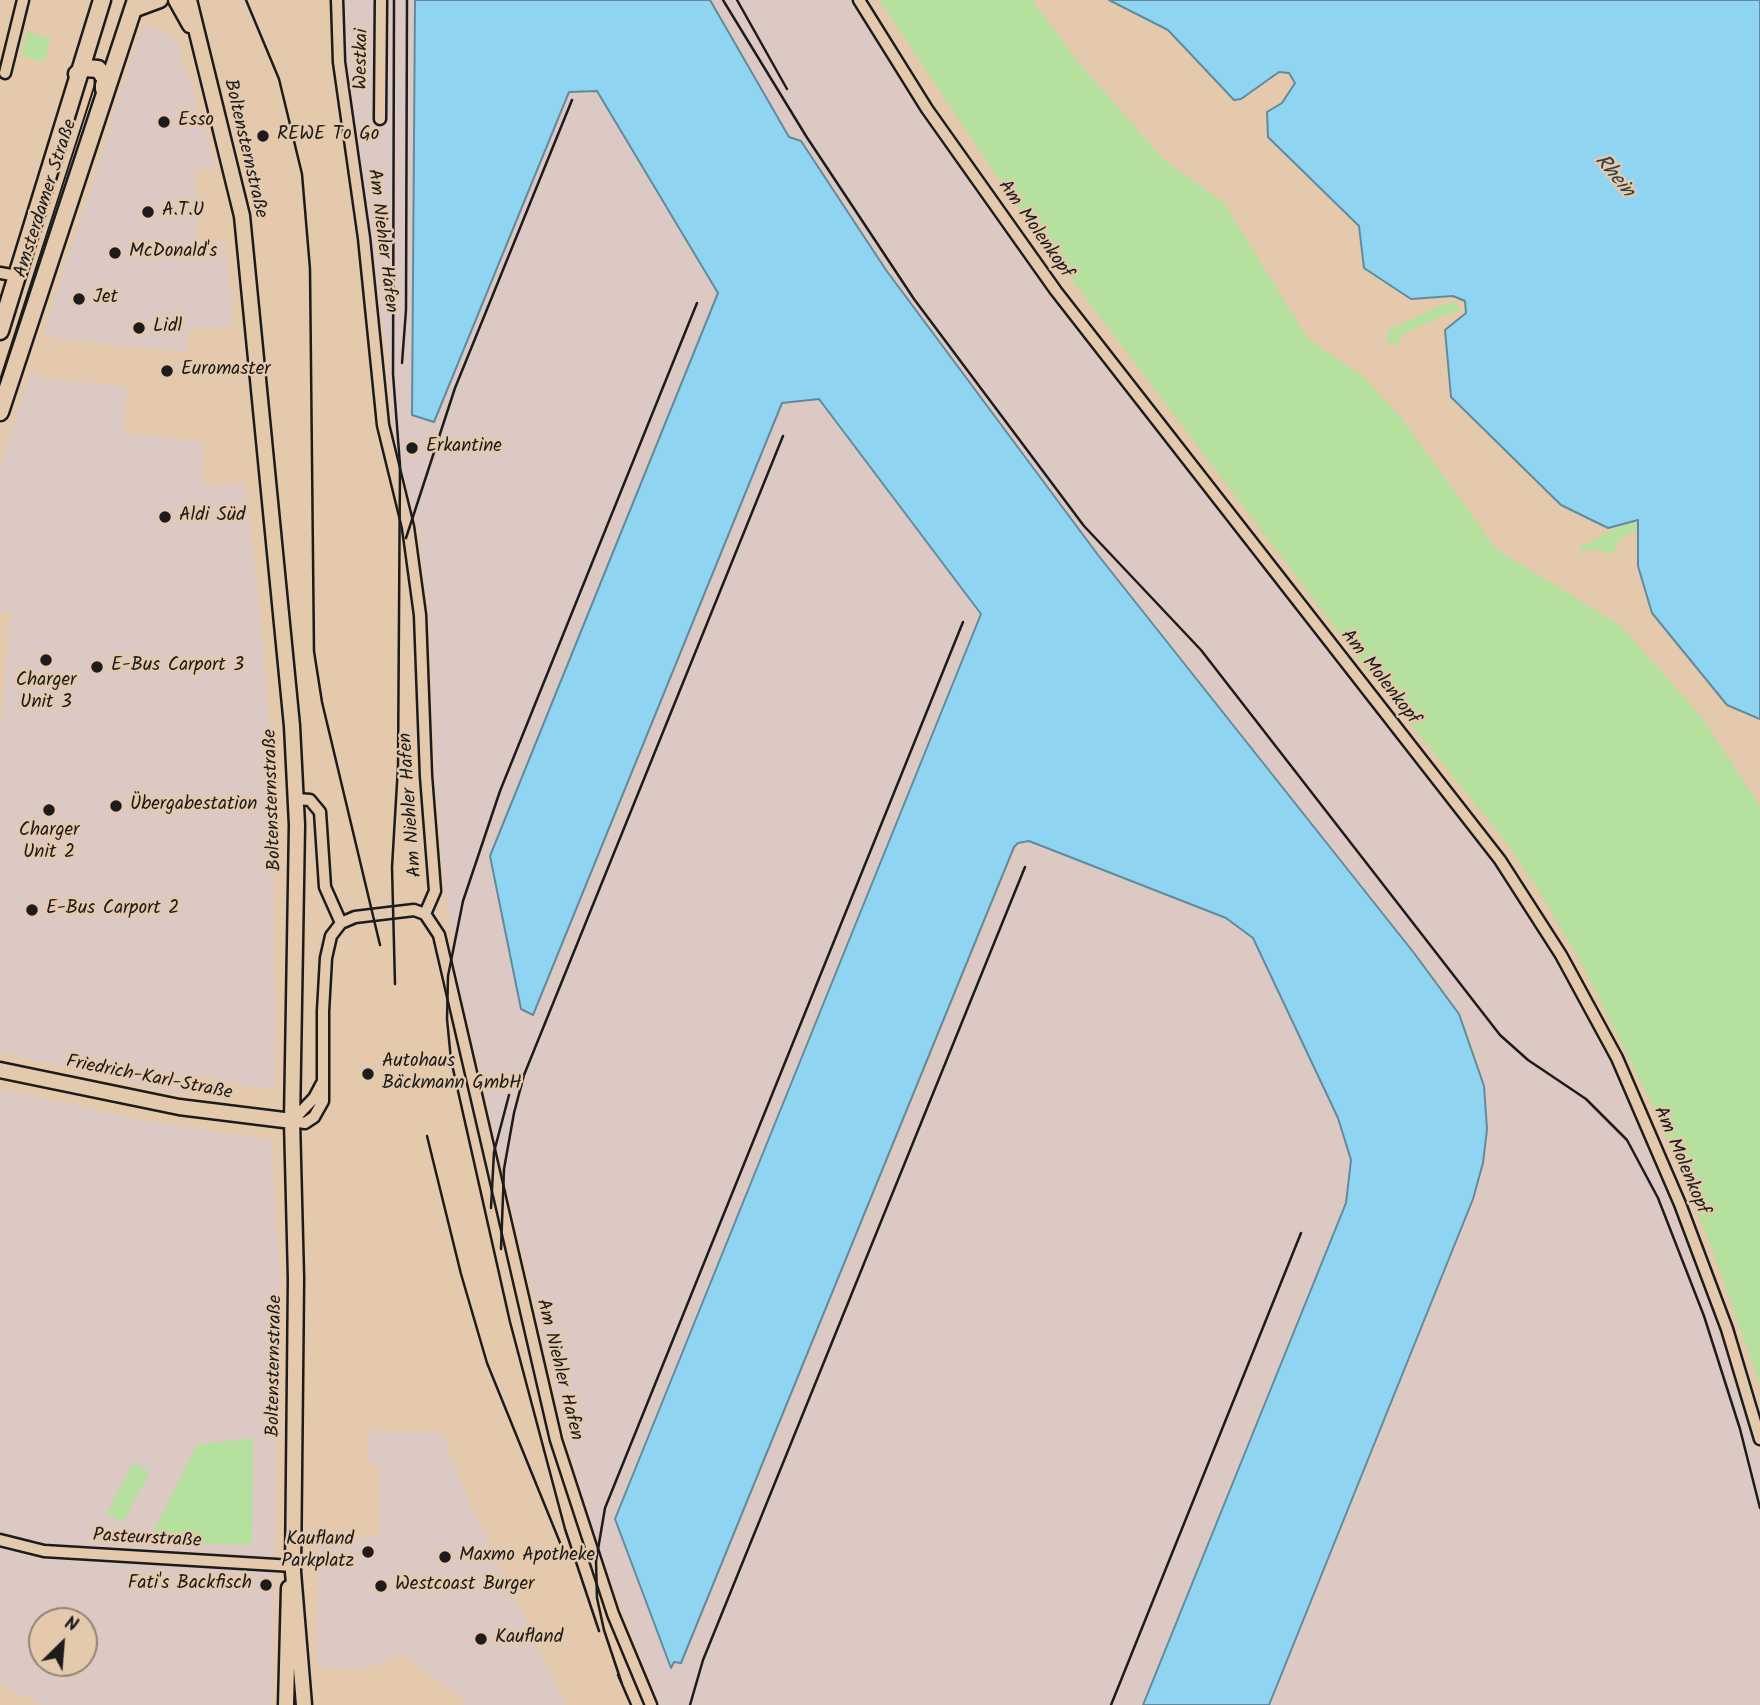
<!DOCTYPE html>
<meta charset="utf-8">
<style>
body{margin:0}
#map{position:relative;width:1760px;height:1705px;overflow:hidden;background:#e4c9ac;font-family:Kalam,sans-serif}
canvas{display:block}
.north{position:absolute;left:28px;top:1607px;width:70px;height:70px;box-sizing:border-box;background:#e4c9ac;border:2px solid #948472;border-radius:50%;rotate:25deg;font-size:19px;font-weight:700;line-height:28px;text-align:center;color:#1c1c1c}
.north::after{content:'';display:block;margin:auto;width:24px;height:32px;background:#1c1c1c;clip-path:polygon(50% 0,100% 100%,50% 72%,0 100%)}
</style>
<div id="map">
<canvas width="1760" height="1705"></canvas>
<div class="north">N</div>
</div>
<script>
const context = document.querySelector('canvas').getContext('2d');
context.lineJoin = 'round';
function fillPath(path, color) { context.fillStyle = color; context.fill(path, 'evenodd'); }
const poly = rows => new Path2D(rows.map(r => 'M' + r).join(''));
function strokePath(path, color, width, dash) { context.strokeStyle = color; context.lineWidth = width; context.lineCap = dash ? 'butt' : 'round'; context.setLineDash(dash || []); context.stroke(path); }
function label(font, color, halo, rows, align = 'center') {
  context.font = font + ' Kalam,sans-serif'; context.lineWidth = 5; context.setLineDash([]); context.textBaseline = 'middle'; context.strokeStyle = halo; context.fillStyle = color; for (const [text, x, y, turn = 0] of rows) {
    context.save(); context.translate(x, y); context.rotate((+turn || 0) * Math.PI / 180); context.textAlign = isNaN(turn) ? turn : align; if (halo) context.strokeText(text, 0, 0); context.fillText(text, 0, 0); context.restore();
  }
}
fillPath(poly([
 [342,0,415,0,411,340,423,418,434,422,569,92,597,91,718,293,631,507,588,882,782,403,819,399,981,614,615,1519,672,1667,674,1661,681,1662,1018,843,1029,841,1226,918,1242,928,1253,938,1338,1118,1351,1160,1346,1203,1143,1705,660,1705,601,1555,568,1444,457,975,445,891,435,775,429,614,418,527,394,450,388,358,344,62],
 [710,0,854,0,898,72,973,184,1134,401,1495,863,1579,994,1636,1115,1721,1324,1755,1436,1760,1461,1760,1705,1269,1705,1473,1199,1483,1163,1487,1129,1484,1086,1477,1059,1468,1035,1445,992,1098,555,886,270,801,141,789,137],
 [146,25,167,33,178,44,217,169,195,170,198,240,225,243,234,325,189,330,187,352,64,340,43,333,142,29],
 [30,372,52,379,127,387,123,433,204,442,202,484,223,486,245,482,264,649,272,774,276,1084,265,1090,196,1075,187,1094,170,1092,0,1052,0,732,11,613,0,611,0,468],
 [0,1089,141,1120,271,1140,280,1278,272,1705,44,1705,0,1685],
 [42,1621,84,1621,84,1663,42,1663],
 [369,1433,442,1433,472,1509,566,1705,464,1705,460,1695,401,1654,365,1669,317,1667,317,1544,354,1547,354,1537,379,1537,378,1464,368,1463]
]), '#ddc9c4');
fillPath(poly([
 [879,0,1032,0,1078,62,1164,160,1224,203,1308,339,1361,375,1400,416,1496,549,1621,626,1703,719,1760,806,1760,1385,1713,1251,1651,1102,1582,964,1541,894,1506,842,1363,665,1018,208],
 [28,32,51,39,44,62,21,55],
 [1454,302,1460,309,1458,312,1446,314,1400,336,1400,345,1387,343,1388,330,1444,304],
 [1634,523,1638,525,1637,530,1619,539,1613,554,1594,549,1581,552,1579,548,1620,526],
 [253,1438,252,1545,139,1542,141,1535,153,1532,197,1445],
 [133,1462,150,1472,123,1522,106,1515]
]), '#b5e09e');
const water = poly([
 [415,0,710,0,789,137,801,141,886,270,1098,555,1414,953,1459,1014,1484,1086,1487,1129,1483,1163,1473,1199,1269,1705,1143,1705,1346,1203,1351,1160,1338,1118,1253,938,1226,918,1029,841,1018,843,1014,847,681,1663,674,1662,671,1668,615,1519,981,614,819,399,782,403,533,1015,521,1009,490,856,718,293,597,91,569,92,434,422,412,415,415,0],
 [1109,0,1760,0,1760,719,1727,705,1652,613,1638,566,1638,520,1608,528,1561,505,1451,397,1445,330,1466,313,1465,301,1453,296,1411,299,1364,268,1359,226,1268,137,1267,112,1282,103,1295,83,1289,73,1279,72,1241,99,1234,100,1168,30,1109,0]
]);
fillPath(water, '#8fd5f1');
strokePath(water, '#618b9c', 2);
const street = poly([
 [337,0,339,62,364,238,383,425,408,527,420,615,426,776,435,891,425,914],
 [859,0,927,109,1056,291,1500,860,1561,955,1617,1058,1680,1204,1727,1329,1760,1439],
 [5,73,23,0],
 [380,119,381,0],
 [0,273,17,276],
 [296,799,310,800,320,812,325,887,341,923],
 [293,1120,314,1098,322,1083],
 [292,1121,305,1123,314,1117,323,1101,323,1011,326,958,331,936,341,923,355,917,414,910,425,914,439,935,556,1440,613,1614,651,1705],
 [0,1540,44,1551,293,1566]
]);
const secondary = poly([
 [176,0,190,25],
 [189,0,242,216,292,726,297,825,292,1121,296,1279,293,1572,304,1705],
 [133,10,160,0],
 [0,1070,179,1107,292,1121],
 [286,1705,289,1588]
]);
const primary = poly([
 [77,74,85,68,98,69,104,76,104,89],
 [0,331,102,0],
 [0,412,136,0]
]);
strokePath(street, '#1c1c1c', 15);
strokePath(secondary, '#1c1c1c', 19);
strokePath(primary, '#1c1c1c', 21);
strokePath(street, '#e4c9ac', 10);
strokePath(secondary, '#e4c9ac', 14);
strokePath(primary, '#e4c9ac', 16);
strokePath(poly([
 [0,380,96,81]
]), '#1c1c1c', 2);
strokePath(poly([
 [246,0,279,79,302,174,310,269,314,651,322,702,380,945],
 [394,0,393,374,400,465,398,766,392,867,395,984],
 [723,0,806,136,914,299,1084,526,1201,650,1500,1035,1528,1060,1586,1099,1627,1140,1658,1198,1704,1316,1740,1429,1760,1508],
 [737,0,787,89],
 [402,363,406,310,407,0],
 [406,538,455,388,572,100],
 [427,1136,461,1274,487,1363,563,1550],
 [491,1208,494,1152,509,1095],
 [501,1249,504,1169,514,1113,524,1075,783,436],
 [599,1631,565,1529,510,1322,451,1060,447,1019,448,976,463,901,500,791,697,303],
 [618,1675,631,1705],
 [622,1684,604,1630,597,1598,596,1561,605,1508,963,622],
 [690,1705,703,1660,1025,867],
 [1111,1705,1301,1233]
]), '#1c1c1c', 2.5);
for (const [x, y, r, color] of [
 [164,122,7,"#1c1c1c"],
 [263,136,7,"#1c1c1c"],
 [148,212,7,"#1c1c1c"],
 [115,253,7,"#1c1c1c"],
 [79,299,7,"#1c1c1c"],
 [139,328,7,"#1c1c1c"],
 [167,371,7,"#1c1c1c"],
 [412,448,7,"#1c1c1c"],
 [165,517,7,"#1c1c1c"],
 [46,660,7,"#1c1c1c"],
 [97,667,7,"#1c1c1c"],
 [116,806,7,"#1c1c1c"],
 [49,810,7,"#1c1c1c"],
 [32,910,7,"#1c1c1c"],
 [368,1074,7,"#1c1c1c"],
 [368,1552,7,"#1c1c1c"],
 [445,1557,7,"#1c1c1c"],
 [266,1585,7,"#1c1c1c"],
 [381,1586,7,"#1c1c1c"],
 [481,1639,7,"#1c1c1c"]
]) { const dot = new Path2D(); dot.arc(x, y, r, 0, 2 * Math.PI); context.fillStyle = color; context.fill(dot); strokePath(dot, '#e4c9ac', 2.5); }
label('19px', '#1c1c1c', '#e4c9ac', [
 ["Westkai",363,59,-89],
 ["Boltensternstraße",244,149,77],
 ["Amsterdamer Straße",47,199,-72],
 ["Am Molenkopf",1034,230,55],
 ["Am Niehler Hafen",381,241,83],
 ["Am Molenkopf",1379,678,52],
 ["Boltensternstraße",274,800,-92],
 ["Am Niehler Hafen",412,805,-94],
 ["Friedrich-Karl-Straße",149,1079,11],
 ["Am Molenkopf",1680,1161,67],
 ["Boltensternstraße",276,1366,-89],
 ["Am Niehler Hafen",558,1370,76],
 ["Pasteurstraße",147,1540,3]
]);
label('19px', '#1c1c1c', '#e4c9ac', [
 ["Esso",178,122],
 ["REWE To Go",277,136],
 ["A.T.U",162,212],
 ["McDonald's",129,253],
 ["Jet",93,299],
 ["Lidl",153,328],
 ["Euromaster",181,371],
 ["Erkantine",426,448],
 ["Aldi Süd",179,517],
 ["E-Bus Carport 3",111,667],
 ["Charger",46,682,"center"],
 ["Unit 3",46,704,"center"],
 ["Übergabestation",130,806],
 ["Charger",49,832,"center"],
 ["Unit 2",49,854,"center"],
 ["E-Bus Carport 2",46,910],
 ["Autohaus",382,1063],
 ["Bäckmann GmbH",382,1085],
 ["Kaufland",354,1541,"right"],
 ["Parkplatz",354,1563,"right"],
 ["Maxmo Apotheke",459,1557],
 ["Fati's Backfisch",252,1585,"right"],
 ["Westcoast Burger",395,1586],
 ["Kaufland",495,1639]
], 'left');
label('italic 21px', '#334147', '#e4c9ac', [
 ["Rhein",1613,177,50]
]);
</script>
